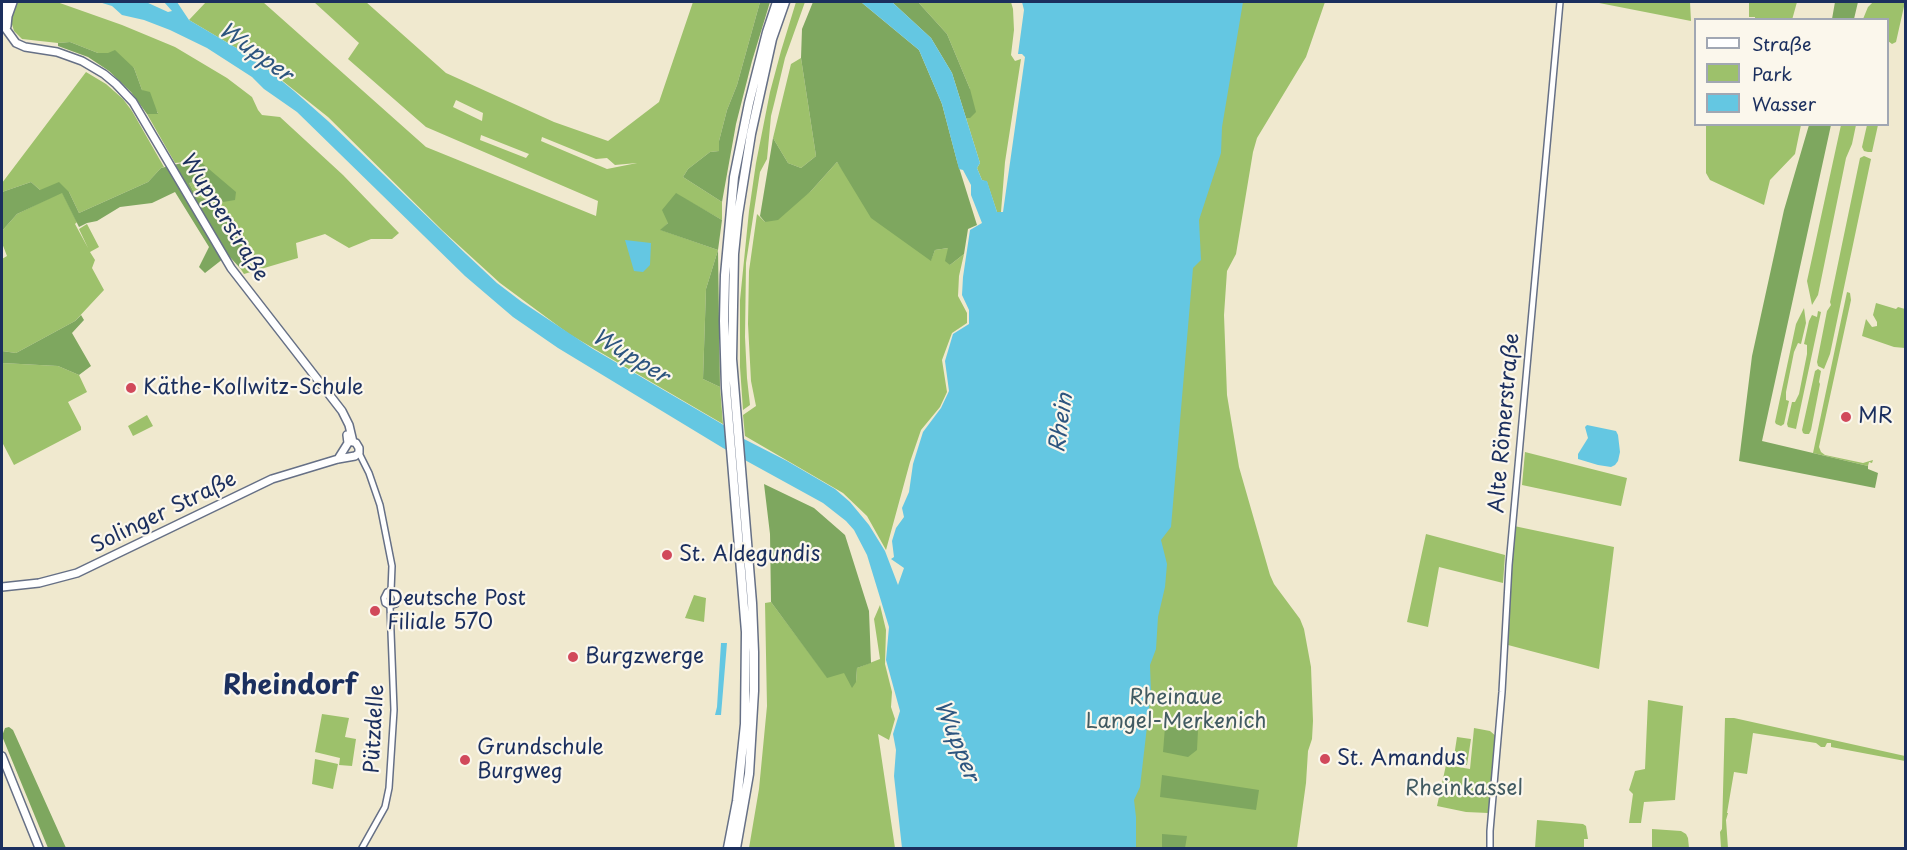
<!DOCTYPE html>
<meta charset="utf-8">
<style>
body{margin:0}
#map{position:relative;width:1907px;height:850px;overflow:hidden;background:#f0e9cf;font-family:"Playpen Sans",sans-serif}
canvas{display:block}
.frame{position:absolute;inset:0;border:3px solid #1b2f5e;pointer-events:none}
.legend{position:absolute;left:1694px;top:18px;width:195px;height:108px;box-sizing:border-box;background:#fbf7ec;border:2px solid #a1a7b3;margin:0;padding:8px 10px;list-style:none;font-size:18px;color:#1b2f5e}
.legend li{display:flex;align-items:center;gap:12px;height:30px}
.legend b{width:30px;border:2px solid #a1a7b3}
</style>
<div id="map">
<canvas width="1907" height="850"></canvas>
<div class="frame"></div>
<ul class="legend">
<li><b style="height:8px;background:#fff"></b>Straße</li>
<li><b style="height:16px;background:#9dc16b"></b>Park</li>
<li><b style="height:16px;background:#64c7e2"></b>Wasser</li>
</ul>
</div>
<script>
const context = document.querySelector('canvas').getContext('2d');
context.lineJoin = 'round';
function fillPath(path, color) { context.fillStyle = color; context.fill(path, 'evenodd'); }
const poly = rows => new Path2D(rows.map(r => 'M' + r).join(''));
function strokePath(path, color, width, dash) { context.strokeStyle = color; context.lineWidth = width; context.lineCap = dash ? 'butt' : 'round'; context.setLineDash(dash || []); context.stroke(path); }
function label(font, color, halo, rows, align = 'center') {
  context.font = font + ' "Playpen Sans",sans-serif'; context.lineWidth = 4.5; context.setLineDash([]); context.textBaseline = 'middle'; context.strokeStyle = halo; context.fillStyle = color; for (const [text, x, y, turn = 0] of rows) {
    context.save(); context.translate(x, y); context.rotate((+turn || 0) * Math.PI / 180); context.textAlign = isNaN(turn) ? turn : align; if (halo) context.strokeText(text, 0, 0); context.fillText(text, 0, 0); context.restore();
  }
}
fillPath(poly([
 [17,2,57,2,122,25,175,47,227,78,252,97,258,110,262,115,280,117,343,175,399,233,392,239,371,239,349,248,325,234,296,243,298,258,244,274,240,268,251,254,197,198,189,183,206,181,235,200,186,162,175,163,147,114,158,113,142,90,134,68,108,53,98,53,70,42,58,43,22,39,14,31,11,21,12,12],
 [206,2,263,2,426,147,596,216,598,201,426,127,348,59,359,43,314,2,366,2,446,73,554,122,608,141,659,102,693,2,760,2,737,85,727,110,719,141,719,151,710,152,688,169,683,177,722,202,722,220,676,194,668,223,661,230,718,250,706,289,703,379,720,387,723,424,569,334,500,283,443,231,328,117,255,59,189,20],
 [456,100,483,113,482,121,453,107],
 [481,135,529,154,526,158,480,140],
 [542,137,596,159,607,158,615,165,637,163,607,169,541,141],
 [796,2,805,2,785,58,775,100,771,116,767,159,760,172,746,263,745,337,747,378,750,405,743,410,740,367,740,300,749,211,756,163,770,92,781,51],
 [918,2,1011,2,1013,9,1014,30,1011,55,1015,61,1021,59,1005,162,1001,212,997,212,987,182,982,180,977,168,980,163,966,118,970,118,970,89,947,34],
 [1133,2,1325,2,1306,57,1257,138,1253,152,1236,254,1227,271,1224,315,1227,395,1239,467,1270,575,1274,584,1300,619,1304,629,1311,667,1313,721,1312,739,1308,751,1306,783,1297,848,1017,848],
 [1594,2,1690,2,1691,21],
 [1749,2,1797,2,1792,20,1755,19,1755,17,1749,17],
 [1873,2,1905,2,1896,42,1892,44,1888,41,1888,20,1863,19,1868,7],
 [801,58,816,156,801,168,788,163,773,138,791,64],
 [86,72,106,84,123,99,132,111,164,167,161,168,148,182,79,213,69,192,40,190,31,182,2,192,2,183],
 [1706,125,1801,125,1795,154,1770,180,1764,205,1710,180,1706,173],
 [1841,125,1856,125,1852,144,1846,158,1818,295,1812,305,1807,281],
 [1867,125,1878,125,1872,152,1868,152,1864,151,1862,147],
 [1864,156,1871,159,1830,354,1824,369,1818,366,1817,362,1827,311,1831,305,1830,302,1860,158],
 [837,162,852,183,931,260,935,250,948,248,950,265,964,254,959,276,958,296,967,313,967,323,952,333,942,360,947,392,940,407,921,430,910,462,886,550,867,516,843,493,745,436,743,415,756,406,751,381,748,324,749,271,757,214,765,222,811,191],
 [62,192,77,222,75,224,88,248,79,229,87,224,99,247,90,252,95,260,92,268,104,290,75,321,16,353,2,351,2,259,7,256,2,243,2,231,17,214],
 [1847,292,1850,293,1851,300,1819,447,1821,452,1825,455,1863,463,1873,460,1872,463,1869,462,1868,466,1813,453],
 [1876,303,1896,309,1898,307,1905,309,1905,348,1894,347,1862,336,1866,319,1872,327,1877,326,1877,322,1873,315],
 [1804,308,1806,323,1801,344,1798,343,1794,352,1786,392,1786,400,1789,401,1784,424,1781,426,1776,424,1775,422,1796,324],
 [1818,311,1821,312,1796,429,1788,427,1787,424,1792,402,1795,402,1799,394,1807,354,1807,345,1804,344,1809,321,1812,315,1817,317],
 [2,363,58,366,79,375,87,392,68,402,81,427,81,430,14,465,2,442],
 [1818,369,1821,371,1819,382,1820,384,1811,430,1809,434,1805,434,1803,433,1802,430,1815,371],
 [147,415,153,426,133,436,128,426],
 [1525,452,1627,478,1621,506,1522,485],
 [1514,526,1614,547,1599,669,1508,645],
 [1426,534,1505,555,1503,583,1439,567,1428,627,1407,622],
 [694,595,706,598,704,622,685,618],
 [771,602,827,677,844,672,856,682,857,668,880,659,874,619,880,605,886,630,885,664,892,692,891,707,895,719,889,740,878,734,895,848,749,848,759,789,767,706,765,603],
 [1648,700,1683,706,1675,800,1644,802,1641,823,1629,823,1633,794,1629,790,1635,771,1645,769],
 [322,714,349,718,345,737,356,739,352,766,339,765,340,758,315,752],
 [1725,718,1734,718,1905,756,1905,761,1831,747,1831,743,1827,743,1825,747,1821,747,1816,743,1753,733,1747,774,1734,772,1727,813,1728,813,1726,820,1728,848,1721,848,1720,832,1722,829],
 [1474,728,1490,731,1497,737,1490,812,1488,813,1466,812,1437,806,1446,765,1470,769],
 [1457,737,1471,739,1467,765,1453,763],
 [315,759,338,764,333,789,312,784],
 [1537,820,1583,824,1586,826,1588,839,1584,839,1584,848,1535,848],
 [1652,829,1681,831,1686,834,1688,838,1689,848,1652,848]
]), '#9dc16b');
fillPath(poly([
 [760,2,770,2,752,61,736,124,722,202,683,177,688,169,710,152,719,151,719,141,727,110,737,85],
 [813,2,861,2,919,50,942,104,957,161,977,225,968,229,964,254,950,265,945,261,948,248,935,250,931,261,871,218,837,162,811,191,778,220,765,222,760,216,773,138,788,163,801,168,816,156,801,58,802,29],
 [892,2,918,2,947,34,970,89,976,112,970,118,966,118,952,73,931,38],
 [1835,2,1858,2,1854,19,1832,19],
 [70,42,98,53,108,53,115,50,134,68,142,90,150,92,158,114,147,114,131,92,109,71,88,57,58,46,58,43],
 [1809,125,1831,125,1762,441,1868,466,1868,469,1878,473,1875,488,1739,461,1752,356,1784,210],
 [186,162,203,164,236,192,235,200,223,202,206,181,189,183,197,198,208,199,252,254,240,268,228,255,205,273,199,267,209,247,175,192,152,203,120,207,97,221,87,223,79,227,62,193,17,214,2,231,2,192,31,182,40,190,59,182,69,192,79,213,148,182,161,168],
 [676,193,722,220,718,250,720,387,703,379,706,289,718,250,660,230,668,223,662,210],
 [81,315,84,320,72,333,91,366,79,375,58,366,2,363,2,351,16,353,75,321],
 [764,484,814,508,845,535,869,611,871,663,857,668,856,682,852,688,844,673,827,678,771,602,770,534],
 [9,727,13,730,66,848,48,848,2,736,5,728],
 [1165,727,1198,730,1197,750,1188,757,1163,752],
 [1162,775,1259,790,1256,810,1160,797],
 [1162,834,1187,836,1185,848,1162,848]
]), '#7ea75f');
fillPath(poly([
 [99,2,146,2,168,12,172,11,164,2,177,2,189,20,255,59,294,91,328,121,466,254,497,283,522,302,593,349,722,424,744,439,787,461,835,489,850,502,869,525,885,551,898,585,904,568,891,559,894,557,892,541,896,528,904,517,902,508,909,492,913,464,923,432,941,408,949,391,945,361,953,334,969,324,969,310,962,295,963,277,970,230,982,223,971,195,971,185,963,170,959,169,942,104,919,50,861,2,892,2,931,38,952,73,980,163,977,168,982,180,987,181,997,212,1003,212,1025,57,1022,54,1018,54,1024,10,1022,2,1243,2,1222,127,1221,153,1199,220,1201,260,1193,268,1171,527,1161,540,1167,564,1165,587,1158,617,1156,649,1150,665,1151,692,1140,787,1134,800,1136,817,1136,848,902,848,894,776,896,750,893,734,900,711,886,660,889,627,867,555,854,530,846,521,823,503,723,448,558,348,513,317,465,276,297,112,264,89,252,77,207,48,170,30,144,20,122,15,112,6],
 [625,240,651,243,650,265,643,272,634,271],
 [1587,425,1616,431,1618,435,1620,452,1618,461,1615,465,1611,467,1598,465,1578,459,1578,454,1588,438,1585,427],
 [721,643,727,643,721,715,715,715,717,707]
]), '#64c7e2');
const minor = poly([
 [359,453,369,473,380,505,392,566,391,591],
 [390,606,385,603,384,598,387,592,391,591],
 [390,606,396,604,398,599,396,594,391,591],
 [362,848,385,807,389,788,394,710,390,606],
 [1490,848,1490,831,1502,692,1509,565,1560,2]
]);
const major = poly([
 [7,2,4,10,3,25,16,43,25,47,57,52,82,61,104,74,116,84,133,102,231,268,342,411,349,425,353,442],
 [7,26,8,16,13,2],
 [338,459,348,443,347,435],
 [2,587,39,583,77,573,272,479,338,459,355,456,359,453,359,448,356,443,353,442],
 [2,756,39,848]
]);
const highway = poly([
 [728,848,737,801,745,724,746,632,726,388,724,321,725,275,734,177,749,103,767,32,777,2],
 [736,848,749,774,754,691,754,652,752,603,732,359,734,254,738,215,751,134,772,39,785,2]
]);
strokePath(minor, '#667086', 8);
strokePath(major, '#667086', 10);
strokePath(highway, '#667086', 11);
strokePath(minor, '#fff', 5);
strokePath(major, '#fff', 7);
strokePath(highway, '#fff', 8);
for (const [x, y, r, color] of [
 [131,388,6,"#d1495b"],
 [1846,417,6,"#d1495b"],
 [667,555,6,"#d1495b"],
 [375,611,6,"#d1495b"],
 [573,657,6,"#d1495b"],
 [1325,759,6,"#d1495b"],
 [465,760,6,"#d1495b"]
]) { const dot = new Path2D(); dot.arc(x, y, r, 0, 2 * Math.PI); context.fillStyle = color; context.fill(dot); strokePath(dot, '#fbf7ec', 2); }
label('21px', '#1b2f5e', '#fbf7ec', [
 ["Wupperstraße",224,218,58],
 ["Alte Römerstraße",1505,423,-85],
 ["Solinger Straße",164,513,-26],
 ["Pützdelle",375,729,-87]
]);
label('21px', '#1b2f5e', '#fbf7ec', [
 ["Käthe-Kollwitz-Schule",143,388],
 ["MR",1858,417],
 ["St. Aldegundis",679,555],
 ["Deutsche Post",387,599],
 ["Filiale 570",387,623],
 ["Burgzwerge",585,657],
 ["Grundschule",477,748],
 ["Burgweg",477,772],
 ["St. Amandus",1337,759]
], 'left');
label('21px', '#425b62', '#fbf7ec', [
 ["Rheinaue",1176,698],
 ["Langel-Merkenich",1176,722],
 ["Rheinkassel",1464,789]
]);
label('italic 22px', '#2d557f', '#fbf7ec', [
 ["Wupper",255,53,36],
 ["Wupper",630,357,31],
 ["Rhein",1062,423,-82],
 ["Wupper",956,741,68]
]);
label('bold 27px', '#1b2f5e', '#fbf7ec', [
 ["Rheindorf",290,687]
]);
</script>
